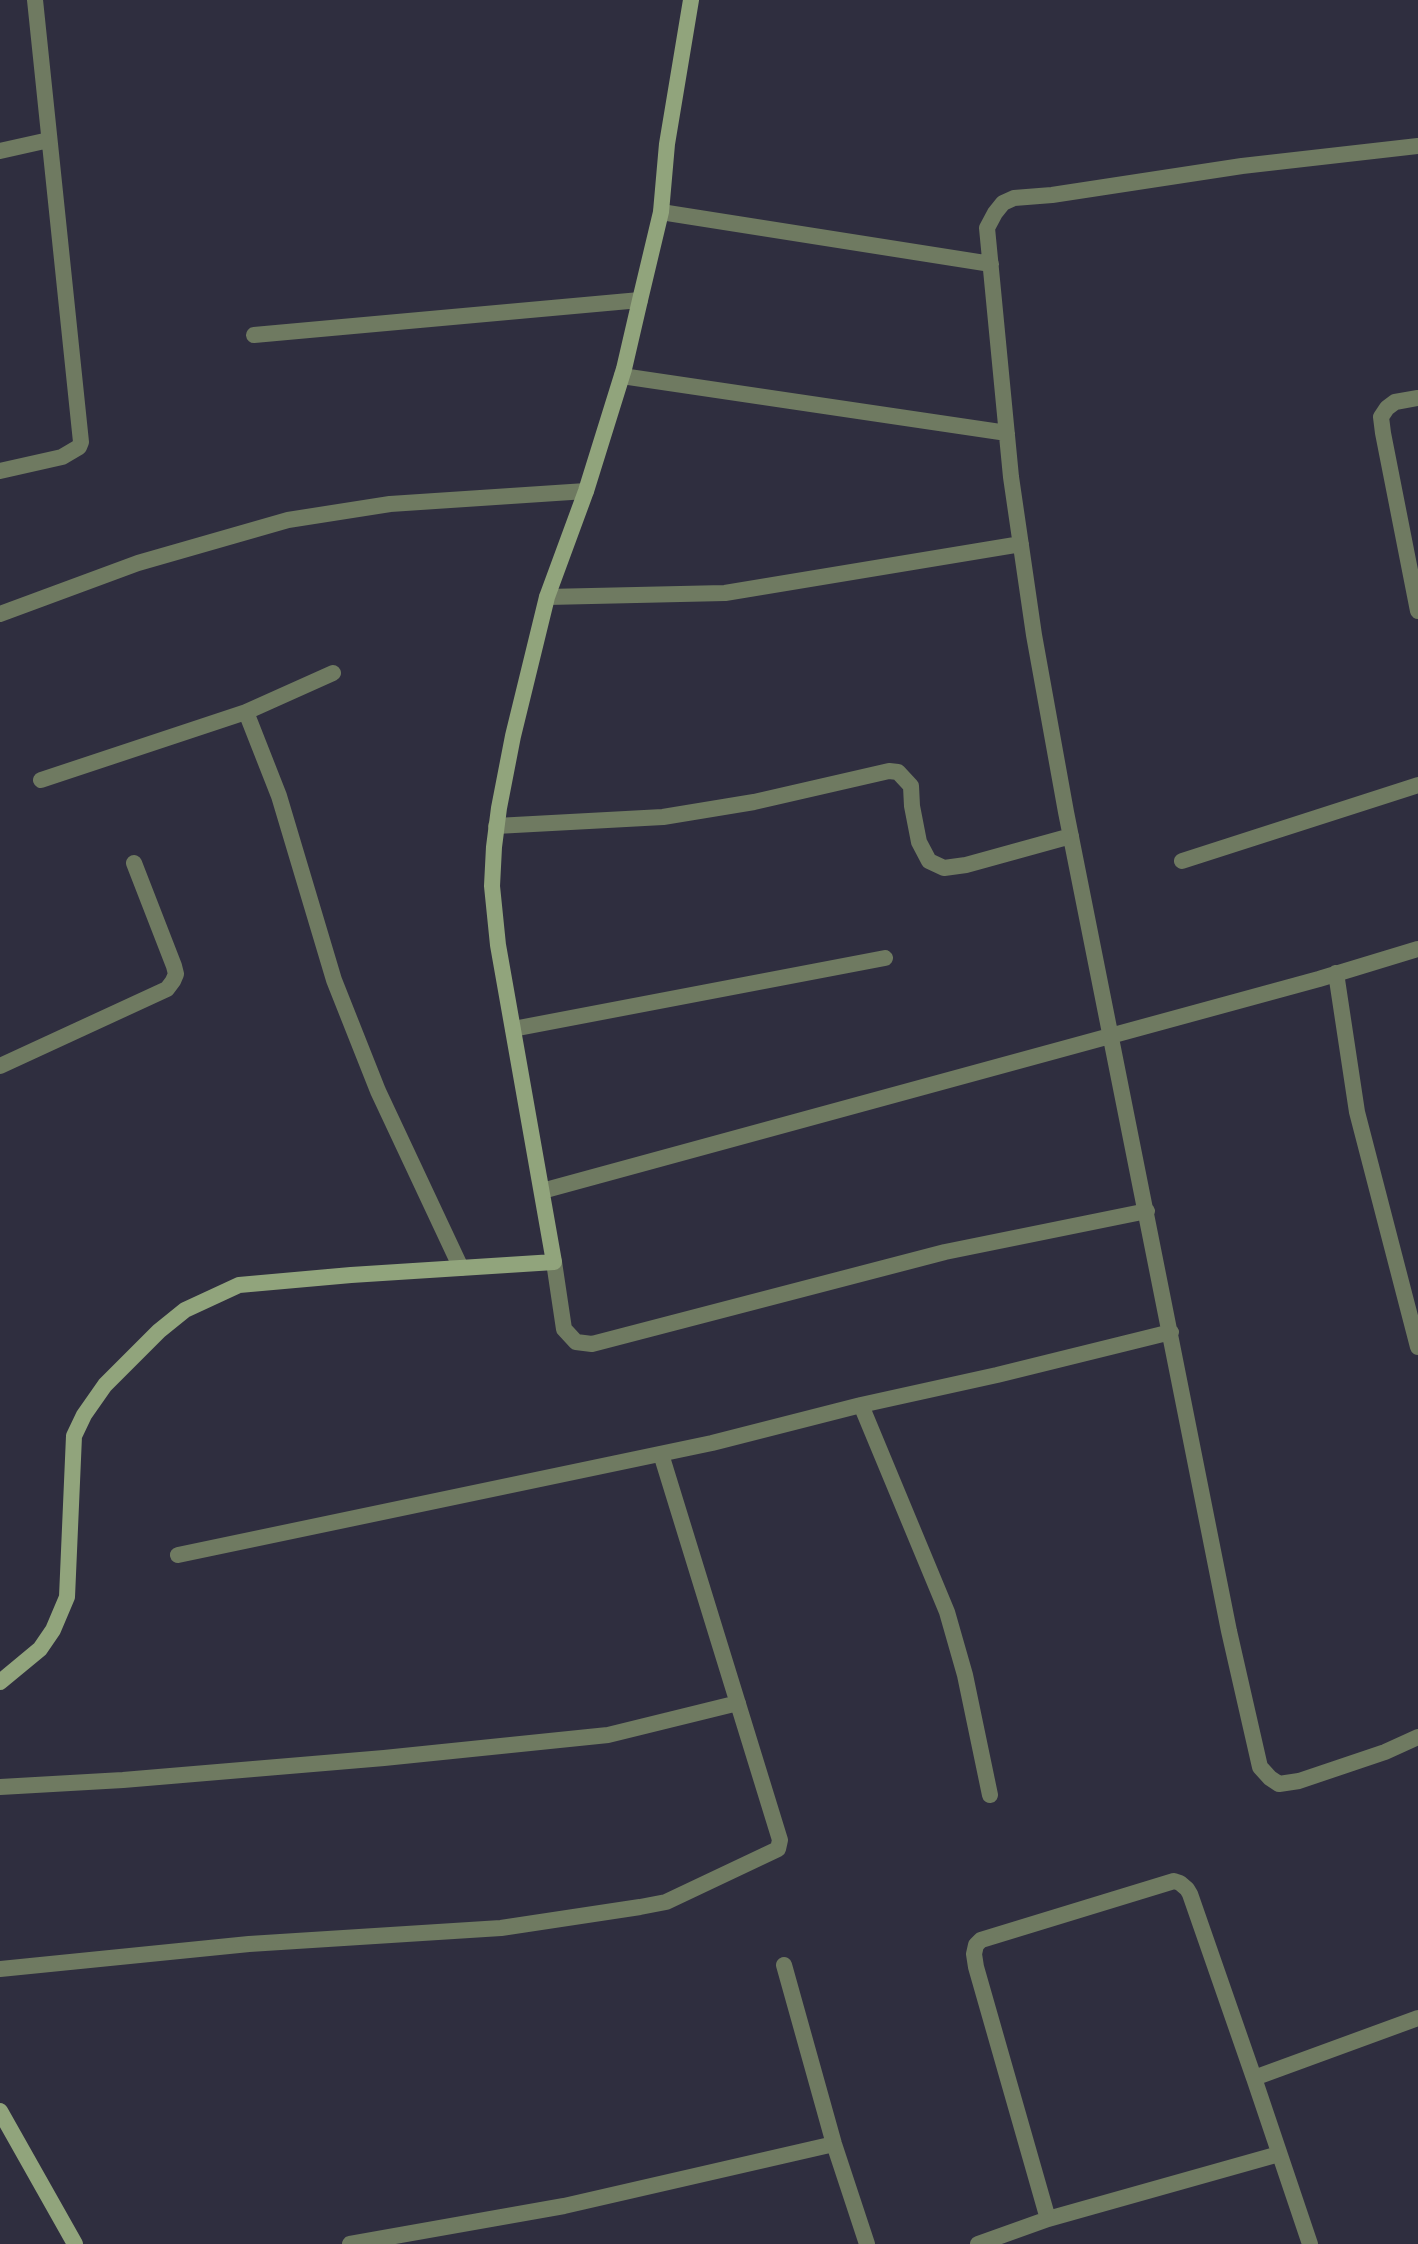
<!DOCTYPE html>
<style>
body{margin:0}
canvas{display:block;background:#2f2e3f}
</style>
<canvas width="1418" height="2244"></canvas>
<script>
const context = document.querySelector('canvas').getContext('2d');
context.lineJoin = 'round';
const poly = rows => new Path2D(rows.map(r => 'M' + r).join(''));
function strokePath(path, color, width, dash) { context.strokeStyle = color; context.lineWidth = width; context.lineCap = dash ? 'butt' : 'round'; context.setLineDash(dash || []); context.stroke(path); }
strokePath(poly([
 [1418,146,1242,166,1052,195,1014,198,1003,203,995,213,987,228,1011,477,1034,635,1066,812,1229,1631,1260,1767,1270,1778,1279,1784,1299,1781,1385,1752,1418,1737],
 [0,151,49,140],
 [661,212,991,264],
 [254,335,640,300],
 [622,376,1007,433],
 [1418,398,1395,402,1387,408,1381,417,1383,433,1418,611],
 [0,471,62,457,79,447,81,442,35,0],
 [547,597,725,593,1021,544],
 [0,614,138,563,288,520,390,504,586,491],
 [246,712,279,796,334,980,378,1091,461,1268],
 [41,780,246,712,333,673],
 [496,826,663,817,754,802,889,771,898,772,911,786,912,806,919,842,929,861,944,868,966,865,1071,836],
 [1182,861,1418,785],
 [1336,973,1357,1112,1418,1347],
 [513,1029,885,958],
 [0,1066,167,989,173,981,176,974,174,966,134,863],
 [542,1191,1319,979,1418,949],
 [554,1262,564,1329,576,1342,592,1344,945,1252,1147,1211],
 [861,1405,947,1612,965,1675,990,1795],
 [178,1555,712,1443,861,1405,997,1375,1171,1332],
 [0,1787,123,1780,384,1758,608,1735,738,1703],
 [784,1965,834,2144,867,2244],
 [0,1969,249,1944,501,1928,640,1907,666,1902,778,1849,780,1840,661,1454],
 [1048,2219,976,1967,974,1954,976,1945,981,1940,1174,1881,1180,1883,1187,1889,1190,1894,1254,2078],
 [350,2244,564,2206,834,2144],
 [978,2244,1048,2219,1279,2154],
 [1310,2244,1254,2078,1418,2018]
]), '#6f7a61', 16);
strokePath(poly([
 [0,1682,40,1649,53,1630,67,1597,74,1436,84,1415,105,1385,159,1331,185,1310,239,1285,351,1275,554,1262,498,945,492,886,494,847,499,808,513,736,547,597,586,491,624,369,640,300,661,212,667,144,691,0],
 [0,2111,75,2244]
]), '#91a47c', 16);
</script>
